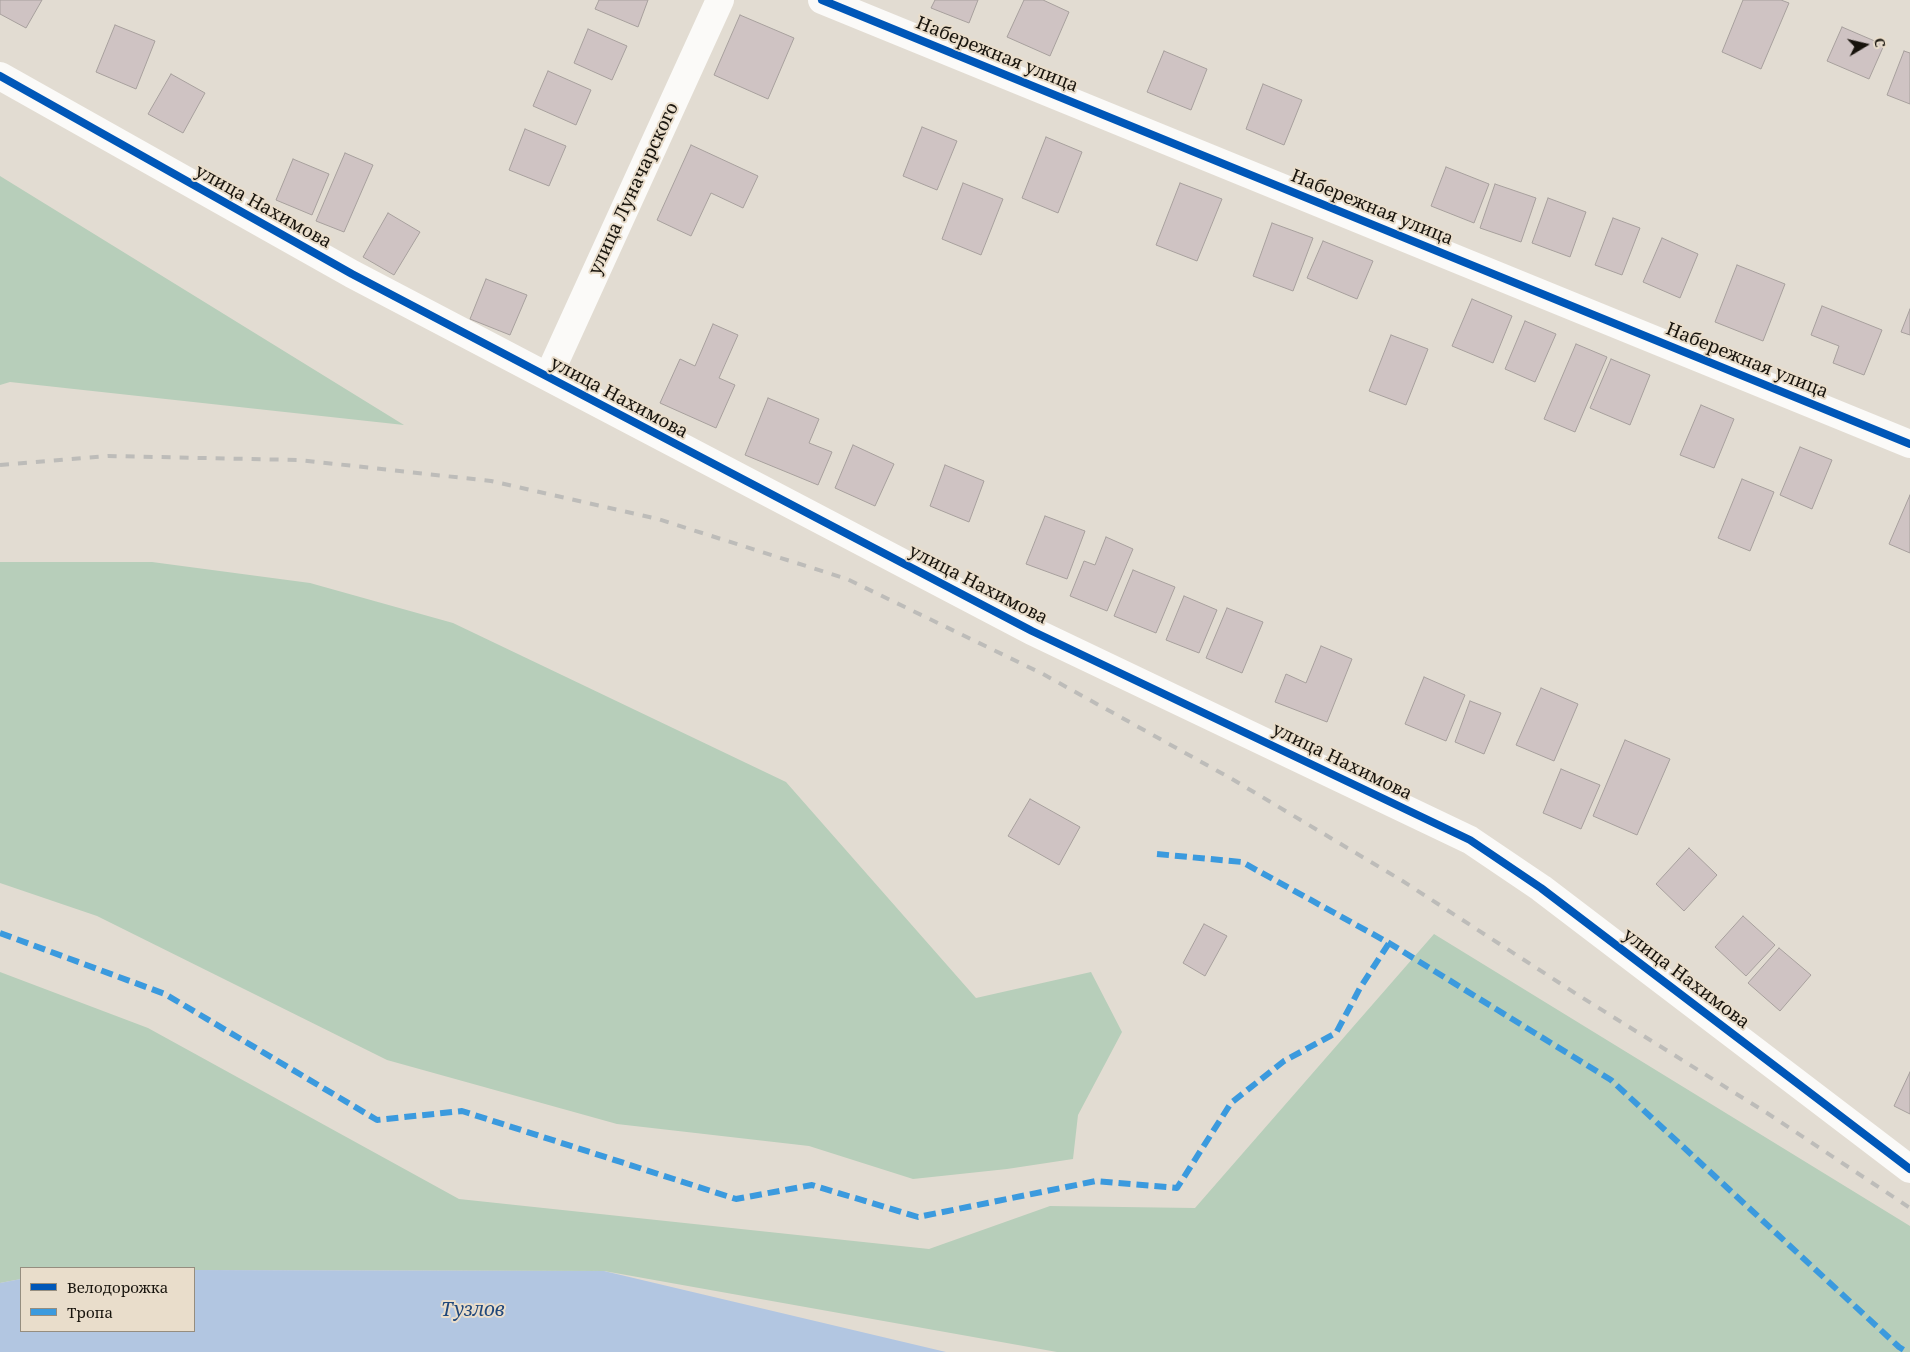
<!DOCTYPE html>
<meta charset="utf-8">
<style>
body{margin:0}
#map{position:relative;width:1910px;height:1352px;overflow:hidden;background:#e2dcd2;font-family:"Noto Serif",serif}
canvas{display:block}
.legend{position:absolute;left:20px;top:1267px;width:175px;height:65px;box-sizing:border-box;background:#e9ddcb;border:1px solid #958d7f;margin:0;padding:6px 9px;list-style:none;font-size:15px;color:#18140d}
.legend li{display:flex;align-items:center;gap:10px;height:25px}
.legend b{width:25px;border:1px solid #958d7f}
.north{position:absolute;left:1840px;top:20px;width:50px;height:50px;-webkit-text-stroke:4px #e9ddcb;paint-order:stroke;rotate:81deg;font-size:14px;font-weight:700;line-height:20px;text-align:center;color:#18140d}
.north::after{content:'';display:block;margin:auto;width:18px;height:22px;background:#18140d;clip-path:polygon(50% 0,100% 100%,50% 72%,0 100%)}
</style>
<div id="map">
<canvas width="1910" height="1352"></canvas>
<ul class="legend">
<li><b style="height:6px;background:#0057b8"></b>Велодорожка</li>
<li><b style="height:6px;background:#3b9ade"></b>Тропа</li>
</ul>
<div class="north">С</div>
</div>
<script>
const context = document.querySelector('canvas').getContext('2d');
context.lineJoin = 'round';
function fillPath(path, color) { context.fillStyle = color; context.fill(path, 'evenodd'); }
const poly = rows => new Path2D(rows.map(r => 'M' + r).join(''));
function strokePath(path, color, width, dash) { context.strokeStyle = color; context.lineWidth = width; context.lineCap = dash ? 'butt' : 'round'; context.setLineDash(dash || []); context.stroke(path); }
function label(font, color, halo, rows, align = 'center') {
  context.font = font + ' "Noto Serif",serif'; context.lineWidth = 4; context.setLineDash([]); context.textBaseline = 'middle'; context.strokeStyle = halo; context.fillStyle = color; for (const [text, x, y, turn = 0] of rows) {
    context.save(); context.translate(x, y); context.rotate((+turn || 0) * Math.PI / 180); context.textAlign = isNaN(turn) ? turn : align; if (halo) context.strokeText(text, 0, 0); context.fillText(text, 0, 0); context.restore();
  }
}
fillPath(poly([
 [0,176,404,425,10,382,0,385],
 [0,562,152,562,310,583,453,623,786,782,976,998,1091,972,1122,1032,1078,1115,1073,1159,1007,1169,913,1179,809,1146,617,1124,387,1060,97,916,0,883],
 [1434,934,1910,1226,1910,1352,1057,1352,604,1271,194,1270,194,1268,21,1268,21,1279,0,1283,0,972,148,1028,459,1199,929,1249,1050,1206,1195,1208]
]), '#b7ceba');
fillPath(poly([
 [194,1270,604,1271,946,1352,0,1352,0,1283,21,1279,21,1331,194,1331]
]), '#b2c6e1');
const building = poly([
 [0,0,42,0,26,28,0,14,0,0],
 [599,0,648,0,638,27,595,9,599,0],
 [935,0,978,0,969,23,931,8,935,0],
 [1024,0,1043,0,1069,12,1050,56,1007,37,1024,0],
 [1743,0,1781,0,1789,3,1761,69,1722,52,1743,0],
 [740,15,794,38,768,99,714,75,740,15],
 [115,25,155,41,136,89,96,72,115,25],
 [1842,27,1884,45,1869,79,1827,61,1842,27],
 [588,29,627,46,612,80,574,63,588,29],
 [1164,51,1207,69,1191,110,1147,92,1164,51],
 [1904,51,1910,53,1910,104,1887,95,1904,51],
 [548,71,591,90,576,125,533,106,548,71],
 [171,74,205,93,183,133,148,114,171,74],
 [1263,84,1302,100,1284,145,1246,129,1263,84],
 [922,127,957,141,937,190,903,176,922,127],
 [525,129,566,146,549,186,509,170,525,129],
 [1046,137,1082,152,1058,213,1022,198,1046,137],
 [691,145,758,176,743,208,711,193,691,236,657,220,691,145],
 [345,153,373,165,344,232,316,221,345,153],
 [293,159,329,174,312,215,276,200,293,159],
 [1446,167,1489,184,1474,223,1431,206,1446,167],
 [963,183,1003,199,981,255,942,239,963,183],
 [1180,183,1222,199,1197,261,1156,245,1180,183],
 [1495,184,1536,198,1521,242,1480,228,1495,184],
 [1548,198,1586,212,1570,257,1532,243,1548,198],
 [388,213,420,232,394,275,363,257,388,213],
 [1613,218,1640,228,1622,275,1595,265,1613,218],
 [1272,223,1313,238,1293,291,1253,276,1272,223],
 [1662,238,1698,254,1680,298,1643,282,1662,238],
 [1323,241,1373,261,1357,299,1307,278,1323,241],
 [1737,265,1785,284,1763,341,1715,322,1737,265],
 [486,279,527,295,510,335,470,319,486,279],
 [1472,299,1512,316,1493,363,1452,346,1472,299],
 [1822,306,1882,330,1864,375,1833,363,1839,346,1811,335,1822,306],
 [1910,309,1910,335,1901,332,1910,309],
 [1525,321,1556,334,1535,382,1505,369,1525,321],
 [713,324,738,335,719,378,735,385,716,428,660,403,680,359,695,366,713,324],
 [1391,335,1428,349,1406,405,1369,391,1391,335],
 [1576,344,1607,357,1575,432,1544,419,1576,344],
 [1611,359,1650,375,1630,425,1590,408,1611,359],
 [768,398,819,419,809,443,832,452,818,485,745,455,768,398],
 [1701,405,1734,419,1714,468,1680,455,1701,405],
 [853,445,894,464,875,506,835,488,853,445],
 [1800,447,1832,460,1812,509,1780,495,1800,447],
 [945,465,984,481,969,522,930,506,945,465],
 [1742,479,1774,492,1750,551,1718,538,1742,479],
 [1910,495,1910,553,1889,544,1910,495],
 [1045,516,1085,531,1067,579,1026,564,1045,516],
 [1106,537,1133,549,1107,611,1070,596,1084,561,1095,565,1106,537],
 [1133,570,1175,587,1156,633,1114,616,1133,570],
 [1184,596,1217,610,1199,653,1166,640,1184,596],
 [1227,608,1263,622,1242,673,1206,658,1227,608],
 [1321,646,1352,659,1327,722,1275,702,1286,674,1306,683,1321,646],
 [1424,677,1465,695,1446,741,1405,724,1424,677],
 [1541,688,1578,704,1554,761,1516,745,1541,688],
 [1470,701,1501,713,1484,754,1455,742,1470,701],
 [1625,740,1670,759,1637,835,1593,816,1625,740],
 [1561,769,1600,785,1581,829,1543,813,1561,769],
 [1030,799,1080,827,1059,865,1008,836,1030,799],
 [1689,848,1717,875,1684,911,1656,884,1689,848],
 [1743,916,1775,945,1746,976,1715,947,1743,916],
 [1204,924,1227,936,1205,976,1183,963,1204,924],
 [1779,948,1811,975,1780,1011,1748,983,1779,948],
 [1910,1072,1910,1114,1894,1106,1910,1072]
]);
fillPath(building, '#cfc3c3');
strokePath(building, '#a7a09d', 1);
strokePath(poly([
 [822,0,1910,444],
 [0,76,352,274,1032,631,1470,840,1541,888,1910,1169],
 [548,377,720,0]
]), '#fbfaf8', 28);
strokePath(poly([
 [0,465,108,456,299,460,491,481,658,519,847,579,1043,674,1232,779,1401,880,1578,995,1767,1113,1910,1208]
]), '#bdbcb9', 4, [9, 9]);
strokePath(poly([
 [1157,854,1242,862,1389,943,1611,1080,1899,1347,1907,1352],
 [0,933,165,994,377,1120,462,1111,736,1199,812,1185,918,1217,1096,1181,1177,1188,1231,1103,1284,1061,1336,1033,1360,988,1389,943]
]), '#3b9ade', 6, [12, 6]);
strokePath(poly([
 [822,0,1910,444],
 [0,76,352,274,1032,631,1470,840,1541,888,1910,1169]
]), '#0057b8', 8);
label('18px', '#18140d', '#e9ddcb', [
 ["Набережная улица",997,55,22],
 ["улица Луначарского",634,189,-65],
 ["улица Нахимова",263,207,29],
 ["Набережная улица",1372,208,22],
 ["Набережная улица",1747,361,22],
 ["улица Нахимова",619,398,28],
 ["улица Нахимова",978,585,27],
 ["улица Нахимова",1342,762,26],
 ["улица Нахимова",1686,979,37]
]);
label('italic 19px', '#1f477b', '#e9ddcb', [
 ["Тузлов",473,1311]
]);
</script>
